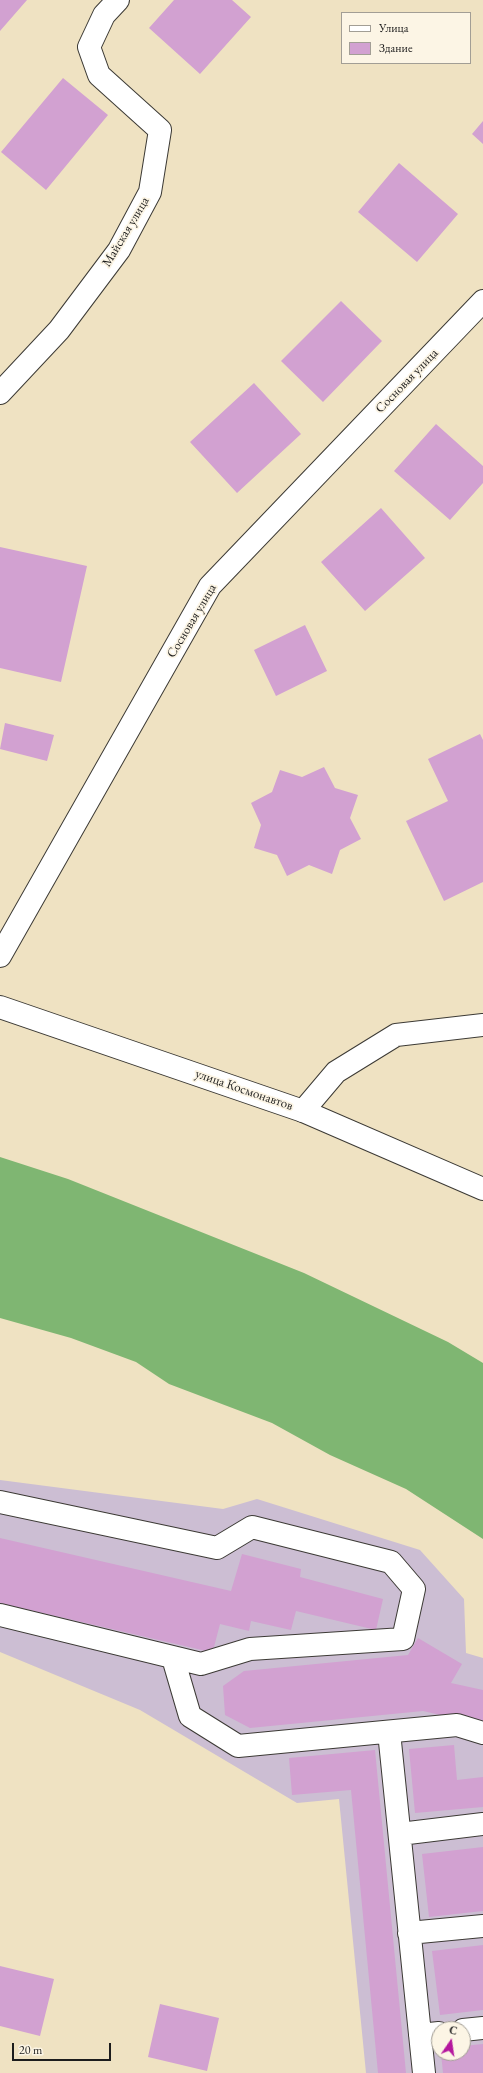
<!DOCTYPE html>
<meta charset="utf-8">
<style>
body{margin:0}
#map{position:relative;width:483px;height:2073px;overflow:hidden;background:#efe2c2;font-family:"EB Garamond",serif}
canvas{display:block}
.legend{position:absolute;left:341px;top:12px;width:130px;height:52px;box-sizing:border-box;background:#fcf5e5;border:1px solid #a29e95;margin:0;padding:5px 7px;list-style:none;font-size:12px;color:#1c1c1c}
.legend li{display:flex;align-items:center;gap:8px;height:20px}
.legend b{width:20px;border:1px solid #a29e95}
.north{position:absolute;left:431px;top:2021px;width:40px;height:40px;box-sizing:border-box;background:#fcf5e5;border:1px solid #a29e95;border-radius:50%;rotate:13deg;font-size:11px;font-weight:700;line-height:16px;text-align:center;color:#1c1c1c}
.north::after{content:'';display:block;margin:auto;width:14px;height:18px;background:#b5179e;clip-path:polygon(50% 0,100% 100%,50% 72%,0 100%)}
.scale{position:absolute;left:12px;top:2043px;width:99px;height:18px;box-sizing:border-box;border:2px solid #1c1c1c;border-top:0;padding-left:5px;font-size:12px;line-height:14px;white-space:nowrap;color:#1c1c1c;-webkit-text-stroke:3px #fcf5e5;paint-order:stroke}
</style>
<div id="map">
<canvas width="483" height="2073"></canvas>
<ul class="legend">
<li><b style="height:5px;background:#fff"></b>Улица</li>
<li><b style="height:11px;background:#d2a1d1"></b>Здание</li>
</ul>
<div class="north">С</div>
<div class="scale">20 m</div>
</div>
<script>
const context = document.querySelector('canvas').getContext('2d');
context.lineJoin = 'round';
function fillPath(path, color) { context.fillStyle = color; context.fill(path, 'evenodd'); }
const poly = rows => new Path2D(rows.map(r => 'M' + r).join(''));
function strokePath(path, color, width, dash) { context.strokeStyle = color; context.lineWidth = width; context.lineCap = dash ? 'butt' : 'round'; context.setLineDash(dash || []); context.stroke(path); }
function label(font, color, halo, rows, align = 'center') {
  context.font = font + ' "EB Garamond",serif'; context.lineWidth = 3.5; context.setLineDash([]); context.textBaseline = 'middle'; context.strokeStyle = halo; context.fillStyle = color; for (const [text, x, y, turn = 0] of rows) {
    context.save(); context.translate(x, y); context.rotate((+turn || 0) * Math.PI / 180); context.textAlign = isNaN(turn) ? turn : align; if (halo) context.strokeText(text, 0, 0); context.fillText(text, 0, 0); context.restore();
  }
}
fillPath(poly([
 [0,1480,223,1509,257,1499,420,1550,464,1599,466,1653,483,1658,483,2073,366,2073,339,1799,297,1803,140,1710,0,1652],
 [439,2029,463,2029,463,2053,439,2053]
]), '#ccbed3');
fillPath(poly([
 [0,1157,68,1179,304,1273,448,1342,483,1363,483,1539,406,1489,330,1455,272,1423,169,1384,136,1362,71,1338,0,1318]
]), '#7fb672');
fillPath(poly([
 [0,0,27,0,0,31],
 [174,0,232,0,251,17,200,74,149,28],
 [63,78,108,115,46,190,1,152],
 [483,121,483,144,472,134],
 [399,163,458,214,417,262,358,212],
 [341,301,382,341,323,402,281,361],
 [254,383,301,434,237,493,190,442],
 [436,424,483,466,483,483,450,520,394,471],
 [381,508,425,558,365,611,321,562],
 [0,547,87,566,61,682,0,668],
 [305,625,327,671,276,696,254,650],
 [5,723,54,735,47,761,0,749],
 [480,734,483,740,483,882,444,901,406,821,448,801,428,759],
 [324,767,335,788,358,795,350,818,361,839,340,850,332,874,309,865,287,876,277,855,254,848,261,825,251,803,272,792,280,770,302,777],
 [0,1538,231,1591,242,1554,301,1569,300,1577,383,1599,376,1630,296,1611,291,1630,251,1621,249,1631,220,1624,214,1647,206,1651,0,1603],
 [418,1638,462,1664,451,1683,483,1690,483,1725,423,1711,250,1728,225,1715,223,1686,244,1671,408,1655],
 [454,1745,457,1780,483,1777,483,1807,415,1813,409,1749],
 [375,1750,406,2073,378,2073,351,1790,292,1795,289,1758],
 [483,1847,483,1911,429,1917,422,1854],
 [483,1945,483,2010,440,2015,432,1951],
 [0,1966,54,1979,40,2036,0,2026],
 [160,2004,219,2018,207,2071,148,2057],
 [483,2044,483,2073,443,2073,441,2053,463,2053,463,2046]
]), '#d2a1d1');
const minor = poly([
 [0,393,59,330,119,250,150,192,160,130,99,75,89,47,104,15,118,0],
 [0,956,210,586,483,301],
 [303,1111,336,1072,396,1035,483,1025],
 [0,1502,217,1548,252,1527,391,1562,414,1589,403,1639,250,1649,201,1664,0,1615],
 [173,1658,190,1716,238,1746,457,1725,483,1733],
 [389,1732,424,2073],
 [400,1834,483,1824],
 [409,1933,483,1926],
 [463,2030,483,2028],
 [420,2035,439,2033]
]);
const major = poly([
 [0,1007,303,1111,483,1189]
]);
strokePath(minor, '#3c3a35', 24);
strokePath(major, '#3c3a35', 24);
strokePath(minor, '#fff', 22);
strokePath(major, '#fff', 22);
label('13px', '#1c1c1c', '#fcf5e5', [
 ["Майская улица",126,232,-59],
 ["Сосновая улица",407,381,-46],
 ["Сосновая улица",192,621,-59],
 ["улица Космонавтов",244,1090,19]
]);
</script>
